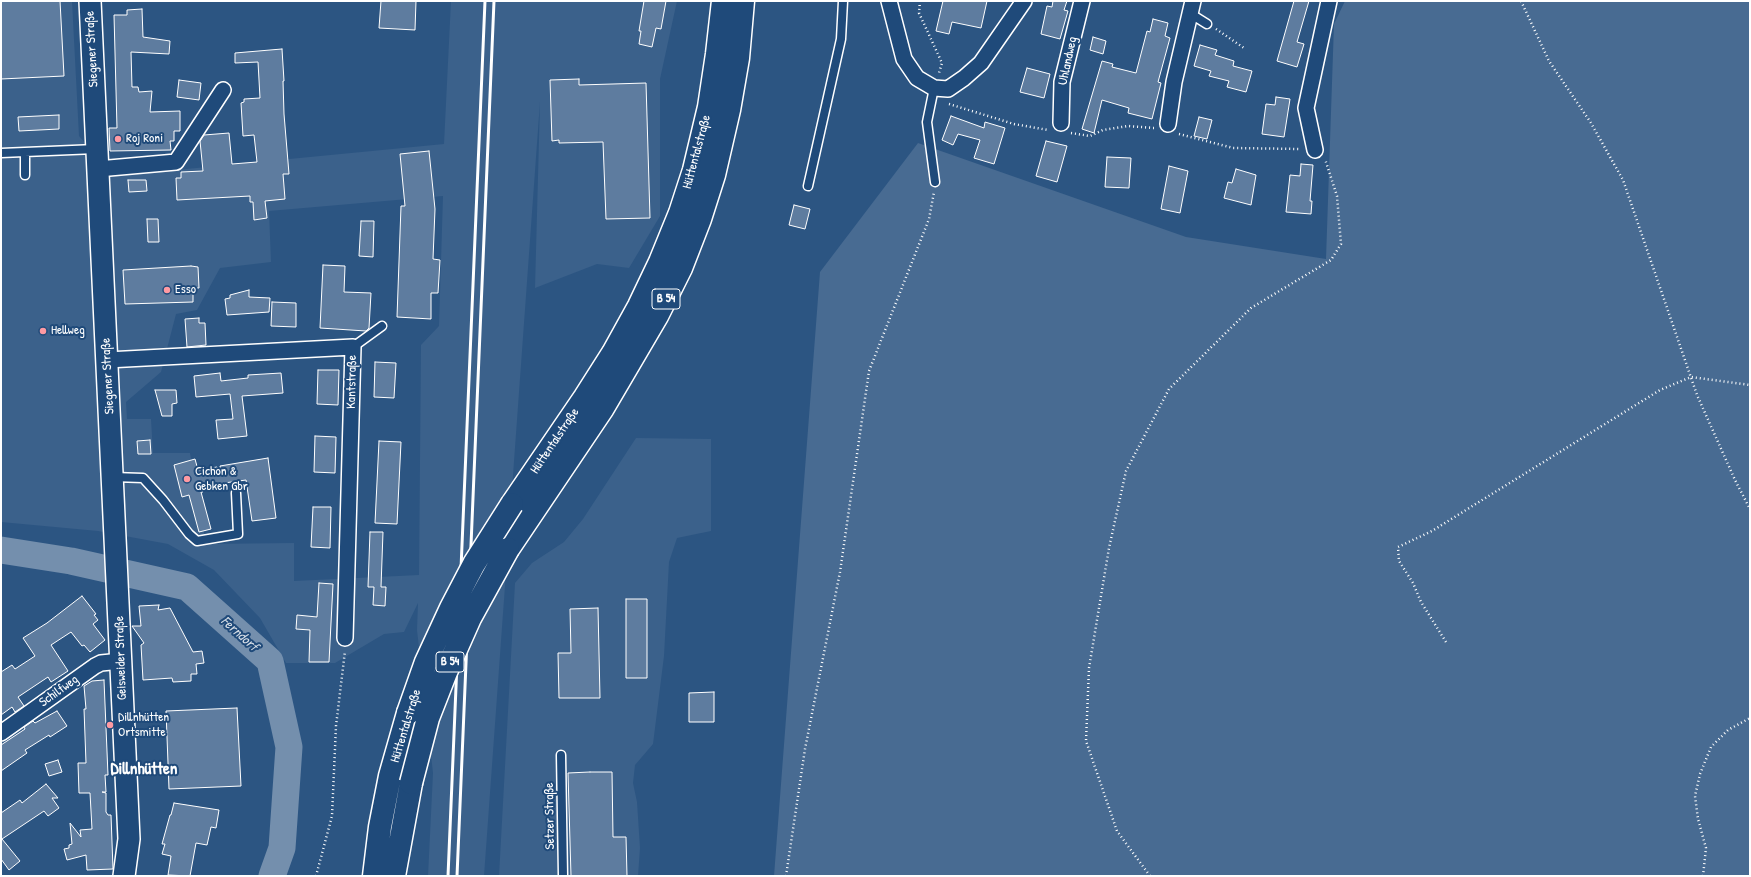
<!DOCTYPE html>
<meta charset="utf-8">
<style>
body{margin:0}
#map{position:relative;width:1751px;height:877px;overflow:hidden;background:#2c5582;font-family:"Patrick Hand",sans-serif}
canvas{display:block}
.frame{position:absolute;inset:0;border:2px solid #fff;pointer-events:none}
</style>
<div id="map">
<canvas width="1751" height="877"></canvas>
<div class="frame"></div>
</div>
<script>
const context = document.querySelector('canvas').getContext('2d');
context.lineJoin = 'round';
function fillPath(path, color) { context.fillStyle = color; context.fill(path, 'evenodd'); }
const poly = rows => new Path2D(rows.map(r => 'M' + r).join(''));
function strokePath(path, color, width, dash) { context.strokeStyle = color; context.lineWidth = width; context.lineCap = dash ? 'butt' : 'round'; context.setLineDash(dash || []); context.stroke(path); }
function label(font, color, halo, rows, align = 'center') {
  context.font = font + ' "Patrick Hand",sans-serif'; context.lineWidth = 4; context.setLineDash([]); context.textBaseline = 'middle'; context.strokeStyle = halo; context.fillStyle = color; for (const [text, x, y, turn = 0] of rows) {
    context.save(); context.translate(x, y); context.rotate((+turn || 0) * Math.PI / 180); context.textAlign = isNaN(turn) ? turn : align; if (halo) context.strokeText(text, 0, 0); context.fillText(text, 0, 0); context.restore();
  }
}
fillPath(poly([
 [1,1,72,1,79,136,114,176,444,144,451,1,677,1,660,79,660,216,629,268,597,264,535,288,540,102,484,876,428,876,433,773,417,630,418,603,404,632,384,634,335,663,286,663,260,618,214,570,168,544,98,531,1,522],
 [443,196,439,326,421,345,419,575,294,581,294,543,206,544,190,453,153,453,151,419,127,419,126,402,161,372,176,314,197,310,220,268,271,262,269,211],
 [636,438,711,439,711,531,677,538,669,562,664,656,653,744,635,765,633,783,637,802,640,848,638,876,499,876,515,583,532,563,564,542,583,519]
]), '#3b618b');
fillPath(poly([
 [1345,1,1750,1,1750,876,774,876,820,272,918,143,1186,237,1326,259,1334,24]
]), '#486b92');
strokePath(poly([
 [1,550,71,561,187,587,270,661,289,747,282,848,272,876]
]), '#748fad', 27);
const building = poly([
 [1,1,60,1,64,76,1,79,1,1],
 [381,1,416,1,415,30,379,28,381,1],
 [644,1,666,1,661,29,656,28,652,47,639,44,641,31,639,31,644,1],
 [943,1,987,1,981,28,952,22,949,34,936,31,943,1],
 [1053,1,1067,1,1064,10,1068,11,1060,39,1041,34,1047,6,1052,7,1053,1],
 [1294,1,1309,1,1297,42,1304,44,1297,67,1277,61,1294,1],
 [142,9,143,37,170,41,169,54,131,52,132,87,138,87,139,92,152,91,150,112,180,111,180,131,174,131,174,141,170,141,171,150,110,151,109,128,117,128,114,15,127,15,127,10,142,9],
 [1153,19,1168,23,1165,36,1170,38,1158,82,1161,83,1152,119,1128,113,1129,108,1102,100,1094,133,1082,129,1102,61,1113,64,1112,67,1136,73,1147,31,1150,32,1153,19],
 [1093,37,1106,41,1103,54,1090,50,1093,37],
 [1200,45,1217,50,1215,55,1234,61,1233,66,1252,71,1246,92,1227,87,1229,81,1209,76,1211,71,1194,66,1200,45],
 [282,49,284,81,283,81,284,114,289,174,283,174,285,199,265,201,267,218,254,220,253,202,250,202,250,196,177,200,176,178,181,178,181,172,203,171,200,141,204,135,229,133,232,164,257,162,254,135,243,136,241,103,244,102,244,99,260,98,258,62,235,63,235,53,282,49],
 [1027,68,1050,74,1044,98,1020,92,1027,68],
 [579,79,579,85,646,83,650,218,606,219,603,142,559,143,559,140,552,141,550,80,579,79],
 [179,80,201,83,199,100,177,97,179,80],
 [1276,97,1290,99,1284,137,1262,134,1266,104,1275,105,1276,97],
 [59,115,59,129,19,131,18,117,59,115],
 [951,116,984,128,985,122,1005,128,994,164,974,158,980,140,958,134,953,145,942,140,951,116],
 [1199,117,1212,120,1207,139,1194,136,1199,117],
 [1046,141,1067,146,1057,182,1036,176,1046,141],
 [429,151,435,209,433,259,440,260,438,293,431,293,431,319,397,317,401,206,405,206,400,154,429,151],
 [1107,157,1131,158,1129,188,1105,187,1107,157],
 [1301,164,1313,165,1310,201,1312,201,1311,214,1286,212,1290,175,1300,176,1301,164],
 [1169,166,1188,171,1180,213,1161,209,1169,166],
 [1236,169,1256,175,1251,205,1224,198,1228,182,1232,183,1236,169],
 [128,180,146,180,147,191,129,192,128,180],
 [794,205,810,209,805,229,789,225,794,205],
 [147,219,158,219,159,242,148,242,147,219],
 [361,221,374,221,373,257,359,256,361,221],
 [323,265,345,266,344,292,371,293,369,328,366,331,320,328,323,265],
 [191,266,198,267,199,288,193,288,193,302,125,304,123,270,191,266],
 [249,290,249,297,270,298,269,312,227,315,225,299,230,298,230,295,249,290],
 [272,302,296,303,296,327,271,326,272,302],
 [199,318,199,323,205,323,206,345,187,347,185,319,199,318],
 [375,362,396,363,394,398,374,397,375,362],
 [318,370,339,370,338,405,317,404,318,370],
 [220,373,221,381,248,378,248,375,281,373,283,393,242,396,247,436,218,439,216,420,233,419,230,394,196,397,194,376,220,373],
 [155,390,176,390,177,403,172,404,172,416,162,416,155,390],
 [315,436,336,437,335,473,314,472,315,436],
 [150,440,151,454,138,454,137,441,150,440],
 [379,441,401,442,397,524,375,523,379,441],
 [268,458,276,518,252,521,246,480,202,486,203,492,201,492,211,529,199,532,189,495,182,497,174,465,195,459,198,470,217,467,221,472,220,466,268,458],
 [313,507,331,507,330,548,311,547,313,507],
 [370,532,383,532,381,587,386,587,385,606,373,605,374,587,368,587,370,532],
 [319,583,333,584,329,662,309,662,310,630,296,629,297,615,317,617,319,583],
 [82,596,96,614,94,615,98,620,93,624,105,640,90,652,84,645,82,646,71,632,51,645,68,671,51,682,48,677,18,697,24,706,15,712,12,707,1,715,1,672,12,665,15,669,35,656,23,638,47,623,82,596],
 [626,599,647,599,647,678,626,678,626,599],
 [159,605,158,610,170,608,193,652,202,651,204,663,196,664,197,674,191,674,191,681,173,682,172,678,143,680,141,645,144,643,132,626,141,626,139,606,159,605],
 [598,608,600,698,559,698,558,653,571,653,570,609,598,608],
 [104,680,108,775,105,775,106,792,102,792,106,793,106,812,108,815,111,815,113,869,87,870,86,855,67,860,64,849,69,848,69,845,72,844,70,823,81,837,80,830,92,829,90,793,79,793,78,763,86,763,84,709,86,709,84,686,92,681,104,680],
 [714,692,714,722,689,722,689,693,714,692],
 [237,708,241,786,169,789,166,711,237,708],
 [57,711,67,726,50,737,49,735,25,750,27,753,1,771,1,745,25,729,24,727,33,721,35,723,57,711],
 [58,760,62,772,49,776,45,764,58,760],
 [590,772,612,772,613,837,626,837,627,876,571,876,568,773,590,772],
 [46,784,58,798,52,798,59,808,48,816,44,811,2,839,20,861,9,870,1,859,1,813,20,800,22,803,46,784],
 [174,803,219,810,216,828,211,827,207,845,196,843,190,876,168,875,171,856,162,854,165,844,162,844,170,815,171,815,174,803]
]);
fillPath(building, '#5e7c9f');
strokePath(building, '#fff', 1);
const service = poly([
 [1191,14,1207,24],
 [934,88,927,122,935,182],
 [1,153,96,149],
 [25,175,25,152],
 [808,186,841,39,843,1],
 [353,347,382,326],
 [113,477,143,478,163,500,189,534,197,541,238,534,236,493],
 [561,755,563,876]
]);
const minor = poly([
 [889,1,904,59,917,78,934,88,948,89,964,78,981,63,1024,1],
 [1061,123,1062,82,1082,1],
 [1168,124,1174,82,1193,1],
 [1315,150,1306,108,1329,1],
 [98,169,176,162,223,90],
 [107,360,353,347,345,638],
 [1,733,95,666,101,663,121,661]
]);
const secondary = poly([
 [90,1,129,839,124,876]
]);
const trunk = poly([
 [512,504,585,397,613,353,639,306,660,262,680,213,694,170,709,107,717,54,723,1],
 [508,549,603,408,657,316,681,268,700,219,714,175,729,110,738,58,743,1],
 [374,876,380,827,390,776,408,713],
 [394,876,411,783]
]);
strokePath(service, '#fff', 11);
strokePath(minor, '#fff', 18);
strokePath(secondary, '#fff', 24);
strokePath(trunk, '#fff', 25);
strokePath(poly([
 [920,1,919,13,942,63,939,73],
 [1521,1,1549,61,1591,123,1623,180,1697,395,1735,480,1750,509],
 [1216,29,1244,48],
 [949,104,1014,124,1048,130],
 [1071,133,1090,136,1103,130,1128,126,1154,128],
 [1179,134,1233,148,1300,149],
 [1446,642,1421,602,1413,583,1399,561,1398,547,1432,531,1660,390,1691,377,1750,385],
 [316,876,332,816,336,726,345,651],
 [786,876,805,749,840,572,869,371,929,219,934,192],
 [1150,876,1117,831,1086,741,1089,668,1109,548,1126,471,1169,389,1251,308,1331,260,1341,244,1337,196,1325,159],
 [1703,876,1706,848,1698,819,1695,796,1700,774,1711,747,1728,730,1750,718]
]), '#fff', 2.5, [1, 3]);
strokePath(service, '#1f4a7a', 8);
strokePath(minor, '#1f4a7a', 15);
strokePath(secondary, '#1f4a7a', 21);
strokePath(trunk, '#1f4a7a', 22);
strokePath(poly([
 [448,876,485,1],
 [457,876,494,1]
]), '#fff', 3);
const trunkBridge = poly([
 [408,713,426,662,451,608,474,564,512,504],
 [411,783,428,718,446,672,470,618,508,549]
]);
strokePath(trunkBridge, '#fff', 25, []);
strokePath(trunkBridge, '#1f4a7a', 22);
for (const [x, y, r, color] of [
 [118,139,4,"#ff9aa2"],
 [167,290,4,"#ff9aa2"],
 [43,331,4,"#ff9aa2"],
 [187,479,4,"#ff9aa2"],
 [110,725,4,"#ff9aa2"]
]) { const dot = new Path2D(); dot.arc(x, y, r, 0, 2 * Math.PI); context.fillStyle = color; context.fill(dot); strokePath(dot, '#1f4a7a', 1.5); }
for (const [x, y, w] of [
 [666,299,28],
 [450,662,28]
]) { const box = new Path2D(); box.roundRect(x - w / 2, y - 10, w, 20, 3); context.fillStyle = '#1f4a7a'; context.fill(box); strokePath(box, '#fff', 1); }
label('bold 12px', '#fff', null, [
 ["B 54",666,299],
 ["B 54",450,662]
]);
label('13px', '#fff', '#1f4a7a', [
 ["Siegener Straße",92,49,-93],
 ["Uhlandweg",1068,61,-78],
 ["Hüttentalstraße",697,152,-75],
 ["Siegener Straße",108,376,-93],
 ["Kantstraße",352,382,-89],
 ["Hüttentalstraße",555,441,-56],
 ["Geisweider Straße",121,658,-92],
 ["Schilfweg",59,691,-36],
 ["Hüttentalstraße",406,726,-73],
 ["Setzer Straße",550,816,-91]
]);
label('13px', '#fff', '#1f4a7a', [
 ["Roj Roni",126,139],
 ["Esso",175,290],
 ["Hellweg",51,331],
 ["Cichon &",195,472],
 ["Gebken Gbr",195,487],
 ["Dillnhütten",118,718],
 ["Ortsmitte",118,733]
], 'left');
label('italic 14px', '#d5dde6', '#1f4a7a', [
 ["Ferndorf",239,634,42]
]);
label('bold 17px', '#fff', '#1f4a7a', [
 ["Dillnhütten",144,769]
]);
</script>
